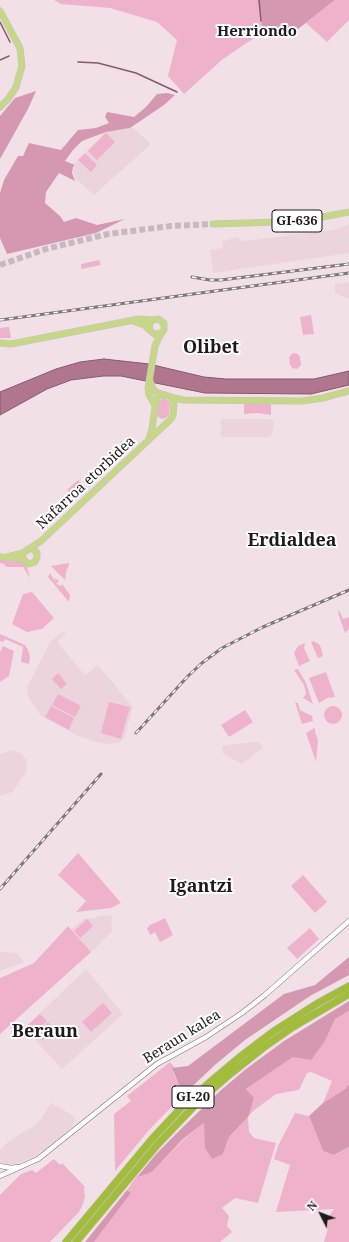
<!DOCTYPE html>
<style>
body{margin:0}
#map{position:relative;width:349px;height:1242px;overflow:hidden;background:#f1e1e7;font-family:"Noto Serif",serif}
canvas{display:block}
.north{position:absolute;left:301px;top:1194px;width:40px;height:40px;-webkit-text-stroke:3px #fff;paint-order:stroke;rotate:312deg;font-size:11px;font-weight:700;line-height:16px;text-align:center;color:#1f191b}
.north::after{content:'';display:block;margin:auto;width:14px;height:18px;background:#1f191b;clip-path:polygon(50% 0,100% 100%,50% 72%,0 100%)}
</style>
<div id="map">
<canvas width="349" height="1242"></canvas>
<div class="north">N</div>
</div>
<script>
const context = document.querySelector('canvas').getContext('2d');
context.lineJoin = 'round';
function fillPath(path, color) { context.fillStyle = color; context.fill(path, 'evenodd'); }
const poly = rows => new Path2D(rows.map(r => 'M' + r).join(''));
function strokePath(path, color, width, dash) { context.strokeStyle = color; context.lineWidth = width; context.lineCap = dash ? 'butt' : 'round'; context.setLineDash(dash || []); context.stroke(path); }
function label(font, color, halo, rows, align = 'center') {
  context.font = font + ' "Noto Serif",serif'; context.lineWidth = 4; context.setLineDash([]); context.textBaseline = 'middle'; context.strokeStyle = halo; context.fillStyle = color; for (const [text, x, y, turn = 0] of rows) {
    context.save(); context.translate(x, y); context.rotate((+turn || 0) * Math.PI / 180); context.textAlign = isNaN(turn) ? turn : align; if (halo) context.strokeText(text, 0, 0); context.fillText(text, 0, 0); context.restore();
  }
}
fillPath(poly([
 [133,128,151,144,94,195,75,178,73,171,76,162,105,132],
 [349,224,349,253,213,273,210,250,223,248,223,241,237,237,242,241,334,230],
 [349,282,349,299,335,293,335,284],
 [221,419,270,419,274,421,272,434,270,437,221,437],
 [63,631,66,634,57,642,85,675,98,665,133,707,124,738,120,742,107,744,96,742,76,735,41,716,30,700,27,692,27,687,50,642],
 [252,742,259,742,263,748,242,764,223,754,222,746],
 [12,750,17,751,22,754,26,760,27,768,25,773,13,792,0,796,0,754],
 [111,915,113,917,111,923,113,931,91,952,71,929,84,919,96,918,97,916],
 [2,952,17,953,24,962,0,971,0,953],
 [86,969,123,1014,62,1069,24,1028],
 [51,1103,72,1115,76,1121,73,1123,73,1126,48,1148,34,1157,16,1164,11,1165,2,1163,0,1159,0,1151,2,1148,9,1141,38,1123]
]), '#ecd4dd');
fillPath(poly([
 [54,0,259,0,263,32,223,59,184,94,168,76,177,40,157,22,110,8,61,4],
 [335,0,349,0,349,20,327,42,306,23],
 [106,133,115,142,97,160,88,151],
 [85,153,97,165,91,172,78,160],
 [99,260,101,265,81,269,81,264],
 [311,315,314,334,303,335,300,317],
 [9,327,11,338,0,338,0,328],
 [293,353,298,354,300,357,301,365,297,369,292,368,290,365,289,357],
 [165,398,170,402,169,415,166,418,162,419,158,417,157,413,159,401],
 [244,404,271,404,271,415,257,413,244,414],
 [78,480,84,486,73,496,67,490],
 [0,560,21,562,27,567,30,578,23,567,6,567,4,564,0,563],
 [69,563,68,569,67,568,65,580,51,566],
 [50,573,55,581,55,578,59,581,56,584,61,586,62,584,65,588,70,595,69,602,48,577],
 [32,592,54,618,42,629,27,632,12,624,23,594],
 [339,610,343,619,349,617,349,629,345,633,338,613],
 [0,634,25,645,28,650,30,657,29,664,21,662,23,647,5,639,3,642,0,641],
 [313,641,319,644,321,648,323,656,318,658,311,642],
 [305,643,304,648,310,661,299,666,294,653,298,646],
 [3,646,14,651,9,676,0,682,0,652],
 [298,669,306,683,313,704,303,698,306,694,304,685,294,670],
 [326,672,335,697,327,698,319,703,318,701,309,678],
 [58,673,67,684,61,689,52,679],
 [58,694,81,706,75,717,52,705],
 [109,702,130,707,121,739,101,733],
 [295,702,298,703,300,710,312,716,313,721,302,724],
 [51,706,74,718,69,730,45,717],
 '324 715a9 9 0 1 1 18 0a9 9 0 1 1-18 0Z',
 [245,710,253,722,229,737,221,725],
 [315,728,315,732,318,740,316,762,306,733],
 [78,853,121,903,111,908,76,912,86,901,58,875],
 [303,875,327,902,315,913,291,886],
 [165,918,173,935,160,942,155,932,150,935,147,928,149,927,148,926],
 [87,919,93,926,80,938,74,931],
 [68,926,91,952,0,1034,0,978,34,963],
 [310,928,319,939,297,959,287,948],
 [103,1003,112,1013,91,1032,82,1022],
 [349,1011,349,1084,345,1089,323,1103,332,1081,311,1072,307,1073,299,1090,276,1094,253,1111,248,1117,249,1132,254,1138,276,1143,258,1203,235,1198,222,1208,229,1216,227,1226,232,1232,220,1242,94,1242,131,1193,127,1190,137,1176,152,1172,184,1139,204,1123,223,1154,229,1137,248,1117,246,1089,293,1057,325,1041,335,1019],
 [40,1014,47,1021,35,1033,28,1025],
 [48,1022,55,1029,42,1041,36,1034],
 [170,1062,176,1069,173,1072,183,1095,149,1130,115,1171,114,1114,131,1101,127,1096],
 [295,1113,309,1116,323,1151,335,1155,349,1147,349,1242,324,1242,327,1232,329,1216,334,1209,276,1212,290,1165,274,1159,278,1146],
 [54,1159,60,1165,62,1163,85,1187,84,1188,85,1196,83,1204,79,1212,50,1242,0,1242,0,1195,21,1174,32,1170,36,1173]
]), '#eeb3ca');
fillPath(poly([
 [259,0,335,0,293,33,263,32],
 [36,91,28,109,0,159,0,116,15,98],
 [167,93,175,95,164,105,130,128,106,132,82,141,73,150,65,161,75,165,73,167,72,173,75,181,59,173,46,192,45,203,60,216,64,222,76,218,97,225,125,219,96,233,7,254,0,238,0,193,4,180,18,156,23,156,29,143,61,150,78,130,96,128,109,123,105,117,107,112,134,117,146,107,157,94],
 [349,957,349,975,310,996,245,1040,216,1064,183,1095,172,1068,188,1066,284,994,315,985],
 [349,1001,349,1011,335,1019,325,1041,311,1060,293,1057,246,1089,254,1098,248,1117,229,1137,223,1154,212,1159,205,1148,204,1123,183,1139,152,1172,137,1177,157,1153,182,1128,220,1091,246,1069,284,1041],
 [349,1084,349,1147,334,1155,323,1151,309,1116,323,1103,345,1089],
 [127,1190,131,1193,94,1242,85,1242]
]), '#d598b1');
const water = poly([
 [104,359,149,364,204,377,226,379,314,379,349,371,349,385,311,394,205,393,121,376,103,376,71,380,47,389,0,415,0,392,56,369,80,362,104,359]
]);
fillPath(water, '#b0768e');
strokePath(water, '#845a6c', 1);
strokePath(poly([
 [259,0,261,21],
 [0,22,10,42],
 [0,60,9,56],
 [78,62,98,63,136,73,177,92]
]), '#845a6c', 1.5);
strokePath(poly([
 [0,265,46,249,108,234,171,226,213,224]
]), '#c7b9be', 6, [6, 3]);
const minor = poly([
 [0,1166,11,1168,18,1167],
 [0,1176,38,1159,157,1064,206,1037,242,1013,265,995,349,921]
]);
const major = poly([
 [0,11,20,48,22,66,16,87,9,98,0,107],
 [213,224,279,222,307,220,349,212],
 [133,321,144,325,154,334,161,333],
 [149,329,150,323,153,320,158,319,164,323,164,330,159,337,155,346,148,388,149,395,155,405],
 [0,343,11,344,139,319,153,320],
 [150,381,153,389,156,392,174,398,184,400,302,401,323,398,349,391],
 [149,439,152,429,156,400,159,396,164,395],
 [23,553,22,557,26,562,29,564,35,562,37,557,37,553,33,549,28,549],
 [0,557,16,558,24,561],
 [7,557,23,553,41,541,171,419,173,415,174,403,171,397]
]);
const highway = poly([
 [66,1242,152,1139,181,1108,210,1082,241,1056,274,1031,318,1003,349,986],
 [76,1242,158,1144,199,1101,229,1075,263,1048,293,1027,349,994]
]);
strokePath(minor, '#7f7076', 5.5);
strokePath(major, '#c5c3c4', 7);
strokePath(highway, '#c5c3c4', 8);
strokePath(minor, '#fff', 4.5);
strokePath(major, '#c7d789', 6);
strokePath(highway, '#a2bd3b', 7);
const rail = poly([
 [192,277,210,280,221,280,349,264],
 [0,320,349,273],
 [136,733,188,676,202,663,222,648,263,627,349,590],
 [0,889,101,774]
]);
strokePath(rail, '#81767a', 3);
strokePath(rail, '#fff', 1.5, [4.5]);
for (const [x, y, w] of [
 [297,221,50],
 [193,1097,42]
]) { const box = new Path2D(); box.roundRect(x - w / 2, y - 11, w, 22, 3); context.fillStyle = '#fff'; context.fill(box); strokePath(box, '#1f191b', 1); }
label('bold 13px', '#1f191b', null, [
 ["GI-636",297,221],
 ["GI-20",193,1097]
]);
label('14px', '#1f191b', '#fff', [
 ["Nafarroa etorbidea",86,483,-43],
 ["Beraun kalea",182,1037,-32]
]);
label('bold 15px', '#1f191b', '#fff', [
 ["Herriondo",257,32]
]);
label('bold 18px', '#1f191b', '#fff', [
 ["Olibet",211,348],
 ["Erdialdea",292,541],
 ["Igantzi",201,887],
 ["Beraun",45,1032]
]);
</script>
